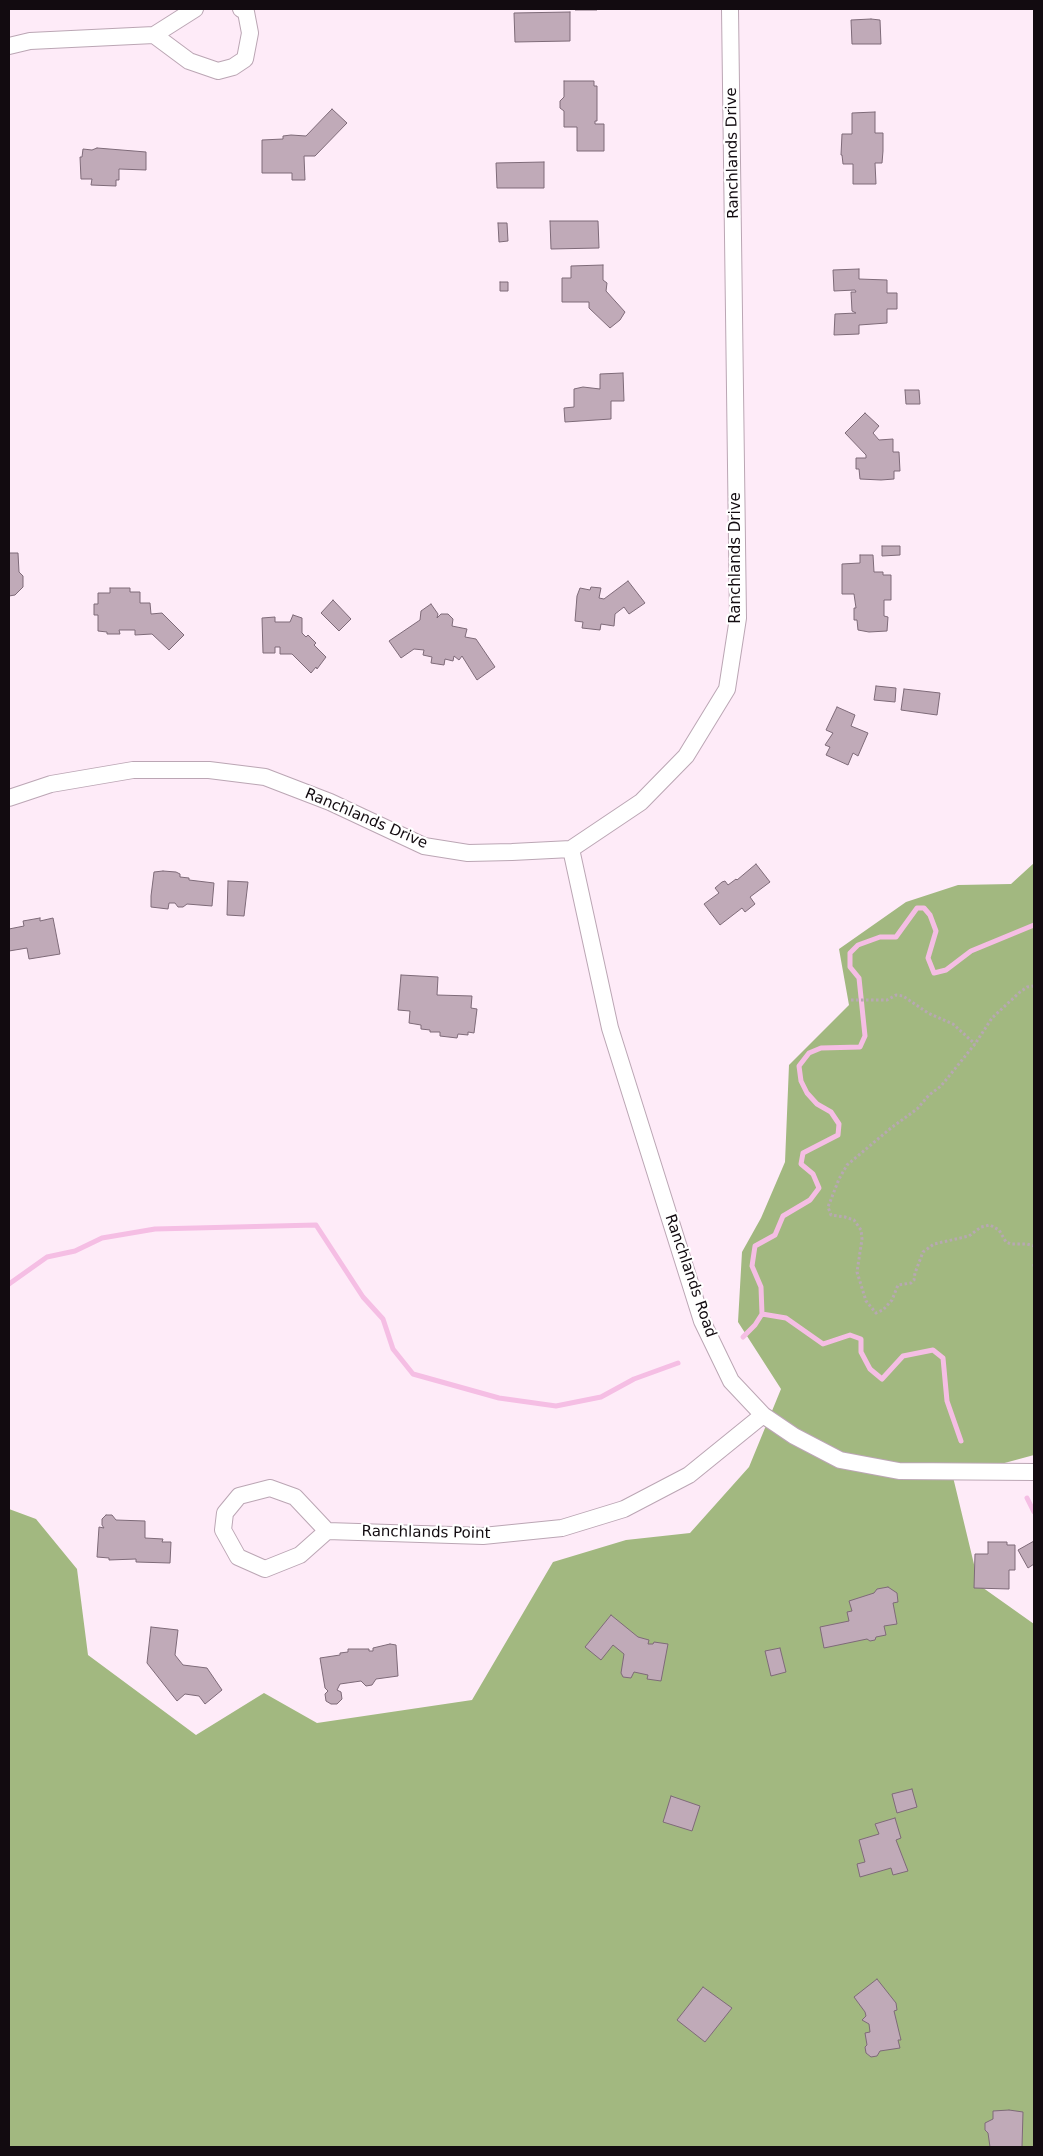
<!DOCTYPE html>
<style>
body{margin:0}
#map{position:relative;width:1043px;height:2156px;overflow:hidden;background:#feebf8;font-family:"DejaVu Sans",sans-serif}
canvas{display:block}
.frame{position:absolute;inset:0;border:10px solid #120b10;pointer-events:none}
</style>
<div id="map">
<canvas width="1043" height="2156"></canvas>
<div class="frame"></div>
</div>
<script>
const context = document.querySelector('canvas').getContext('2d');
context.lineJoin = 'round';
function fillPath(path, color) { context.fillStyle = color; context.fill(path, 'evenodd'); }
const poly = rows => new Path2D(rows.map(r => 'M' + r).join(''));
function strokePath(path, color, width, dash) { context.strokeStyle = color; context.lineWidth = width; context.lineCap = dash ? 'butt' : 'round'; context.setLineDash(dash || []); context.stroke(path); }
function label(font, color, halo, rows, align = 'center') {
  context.font = font + ' "DejaVu Sans",sans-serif'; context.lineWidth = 4.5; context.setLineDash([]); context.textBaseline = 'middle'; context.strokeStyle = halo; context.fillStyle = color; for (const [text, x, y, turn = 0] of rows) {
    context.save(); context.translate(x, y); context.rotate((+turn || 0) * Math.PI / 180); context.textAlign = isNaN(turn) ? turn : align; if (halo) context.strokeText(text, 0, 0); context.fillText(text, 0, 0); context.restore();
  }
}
fillPath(poly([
 [1034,863,1034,1455,953,1477,979,1585,1034,1624,1034,2147,9,2147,9,1509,36,1519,77,1569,88,1655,196,1735,264,1693,317,1723,472,1700,553,1562,626,1540,690,1533,749,1467,781,1389,738,1322,742,1252,761,1218,785,1162,789,1065,849,1005,839,949,906,902,958,885,1011,884]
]), '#a2b880');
strokePath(poly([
 [9,1284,47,1257,75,1251,102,1238,155,1229,316,1225,363,1297,383,1319,393,1349,413,1374,499,1398,556,1406,601,1397,634,1379,678,1363],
 [762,1314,761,1287,752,1266,755,1246,775,1235,783,1216,810,1200,819,1188,813,1174,801,1164,803,1153,838,1135,839,1124,831,1112,817,1104,807,1093,801,1081,799,1066,809,1053,821,1048,860,1047,865,1036,859,978,850,967,850,953,858,945,880,937,896,937,917,908,924,908,930,915,936,931,928,958,934,973,946,970,971,951,1034,925],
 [762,1314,786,1318,823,1344,850,1335,861,1339,861,1352,870,1369,882,1379,903,1356,933,1350,943,1358,947,1401,961,1441],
 [743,1337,755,1325,762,1314],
 [1027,1498,1034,1512]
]), '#f5bee4', 5);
const building = poly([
 [575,9,597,9,597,10,575,10,575,9],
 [570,12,570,41,515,42,514,13,570,12],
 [871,19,880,20,881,44,852,44,851,20,871,19],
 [564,81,594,81,594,86,597,86,597,121,595,121,595,124,604,124,604,151,577,151,577,127,564,127,564,111,560,108,560,101,564,97,564,81],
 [332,109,347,123,315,156,304,156,305,180,292,180,292,173,262,173,262,140,283,139,283,136,291,135,306,136,332,109],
 [875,112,875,133,883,133,883,151,882,163,875,163,876,184,853,184,853,164,843,164,842,155,841,155,842,134,852,134,852,113,875,112],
 [97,148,146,152,146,170,119,169,119,180,116,180,116,186,91,185,92,179,81,179,80,157,82,157,83,149,92,150,97,148],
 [544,162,544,188,497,188,496,163,544,162],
 [550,221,598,221,599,248,551,249,550,221],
 [498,223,507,223,508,241,499,242,498,223],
 [603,265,603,280,607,283,606,291,625,312,620,320,610,328,589,308,589,302,562,302,562,278,571,278,571,266,603,265],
 [859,269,859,279,887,280,887,293,897,293,897,309,887,309,887,323,859,325,859,334,834,335,835,314,856,313,852,311,851,292,856,292,855,290,834,291,833,270,859,269],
 [500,282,508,282,508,291,500,291,500,282],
 [623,373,624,401,611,401,611,419,565,422,564,408,574,407,574,389,583,387,600,389,600,374,623,373],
 [905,390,919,390,920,404,906,404,905,390],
 [865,413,879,426,873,433,879,440,893,439,893,452,899,452,900,471,894,471,894,479,881,480,860,479,859,469,856,469,856,458,866,458,866,455,845,433,865,413],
 [882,546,900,546,900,555,882,556,882,546],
 [9,553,18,553,19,572,23,576,23,587,15,595,9,596,9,553],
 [860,555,873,555,874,572,883,572,883,575,891,575,891,600,884,600,884,616,888,617,887,631,869,632,858,630,857,620,854,620,854,608,856,608,854,594,842,594,842,564,860,563,860,555],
 [628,581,645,603,629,614,624,607,615,614,614,626,601,624,600,630,582,628,583,622,575,621,577,596,580,588,590,590,591,587,601,588,599,598,604,599,628,581],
 [110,588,130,588,130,592,140,592,140,603,150,603,151,614,162,613,184,635,169,650,152,634,135,635,135,630,119,630,120,634,107,634,107,632,98,631,98,615,94,615,94,604,98,604,98,593,110,593,110,588],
 [333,600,351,619,339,631,321,613,333,600],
 [431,604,438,614,437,618,441,614,448,614,453,619,452,626,467,629,465,637,476,639,495,667,477,680,462,656,459,660,454,656,453,661,445,659,444,665,431,663,432,657,423,655,424,650,414,649,401,658,389,641,420,620,421,611,431,604],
 [293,615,302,618,302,633,306,637,308,635,316,643,314,645,326,657,317,669,316,667,311,673,292,654,280,654,280,647,275,647,275,653,263,653,262,618,275,617,275,622,290,622,293,615],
 [876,686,896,688,895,702,874,700,876,686],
 [904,689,940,693,937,715,901,710,904,689],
 [837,707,855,715,851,726,868,733,858,756,853,753,848,765,826,755,830,747,825,745,833,733,826,730,837,707],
 [756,864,770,882,750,897,755,904,745,912,742,908,720,925,704,904,719,893,715,888,722,882,725,881,728,885,736,879,737,880,756,864],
 [163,871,176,872,180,874,180,877,189,878,189,880,214,883,212,906,187,904,183,907,178,907,175,903,169,903,168,909,151,907,151,896,154,872,163,871],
 [228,881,248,882,244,916,227,915,228,881],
 [40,918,40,921,53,918,60,954,29,959,27,948,9,951,9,929,24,926,23,921,40,918],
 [401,975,438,977,437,995,472,996,471,1008,477,1009,474,1033,468,1032,468,1035,458,1034,457,1038,440,1036,440,1032,430,1032,430,1030,421,1029,421,1025,409,1023,410,1011,398,1010,401,975],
 [106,1515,112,1515,116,1520,145,1521,145,1538,163,1539,162,1542,171,1542,170,1563,136,1562,136,1559,109,1560,109,1558,97,1557,99,1527,104,1528,102,1525,102,1519,106,1515],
 [1034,1541,1034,1564,1028,1568,1018,1550,1034,1541],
 [988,1542,1007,1542,1007,1545,1015,1545,1015,1570,1009,1570,1009,1589,974,1588,975,1554,988,1554,988,1542],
 [888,1587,897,1593,898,1602,893,1603,897,1624,884,1626,886,1635,876,1637,875,1640,870,1641,867,1639,824,1648,820,1627,849,1621,847,1612,852,1611,849,1601,874,1593,877,1589,888,1587],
 [611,1615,638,1637,649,1640,648,1644,653,1644,654,1642,668,1644,661,1681,647,1679,648,1675,634,1672,631,1678,623,1677,621,1673,624,1654,613,1645,601,1660,585,1647,611,1615],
 [151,1627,178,1630,175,1655,183,1665,207,1668,222,1690,205,1704,199,1696,185,1694,177,1701,147,1663,151,1627],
 [390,1644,396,1645,398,1676,376,1679,372,1685,366,1686,361,1681,340,1684,337,1690,341,1692,342,1699,337,1704,331,1704,326,1701,325,1694,328,1691,325,1688,320,1658,340,1655,340,1653,348,1652,348,1649,369,1649,369,1651,373,1651,373,1648,390,1644],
 [780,1648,786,1672,771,1676,765,1651,780,1648],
 [912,1789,917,1807,897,1813,892,1794,912,1789],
 [671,1796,700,1806,692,1831,663,1822,671,1796],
 [895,1818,901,1838,896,1840,908,1871,893,1875,891,1868,860,1877,857,1864,865,1862,859,1840,879,1834,875,1824,895,1818],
 [877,1979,896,2003,897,2010,894,2011,901,2040,898,2040,900,2048,880,2051,877,2056,871,2057,866,2053,865,2047,867,2045,865,2033,870,2032,869,2024,862,2020,866,2016,865,2012,854,1997,877,1979],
 [703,1987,732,2008,705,2042,677,2020,703,1987],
 [1009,2110,1023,2112,1022,2147,990,2147,988,2133,985,2130,985,2123,993,2119,993,2111,1009,2110]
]);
fillPath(building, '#c0aab8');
strokePath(building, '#7e6a78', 1);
const minor = poly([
 [154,35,189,61,218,71,233,67,245,59,250,33,246,12,241,9],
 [9,46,30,41,154,35,195,9],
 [9,798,51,784,133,770,209,770,265,777,330,802,424,846,468,853,512,852,571,849,641,802,686,756,727,689,738,618,730,9],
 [571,849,610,1028,702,1321,731,1381,763,1415,794,1436,840,1460,899,1471,1034,1472],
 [270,1488,295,1497,327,1531,300,1555,265,1569,238,1557,223,1530,225,1513,239,1496,270,1488],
 [327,1531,483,1536,562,1528,624,1509,689,1475,763,1415]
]);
strokePath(minor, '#bba6b4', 18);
strokePath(poly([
 [1034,986,1027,987,1020,992,992,1018,975,1044,941,1086,929,1095,917,1109,891,1128,847,1165,839,1179,828,1207,831,1215,845,1217,854,1220,861,1230,862,1239,857,1272,866,1301,876,1313,883,1310,892,1300,898,1285,911,1283,914,1280,915,1273,923,1252,934,1244,969,1236,981,1227,990,1225,999,1230,1006,1242,1011,1244,1027,1244,1034,1246],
 [851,1000,887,1000,896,995,903,996,928,1013,953,1024,975,1044],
 [1034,1264,1034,1267]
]), '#b7a8b2', 3, [2.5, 2.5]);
strokePath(minor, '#fff', 16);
label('15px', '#120b10', '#fff', [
 ["Ranchlands Drive",733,153,-91],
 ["Ranchlands Drive",736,558,-90],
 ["Ranchlands Drive",366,819,23],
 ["Ranchlands Road",690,1276,71],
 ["Ranchlands Point",426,1533,1]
]);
</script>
